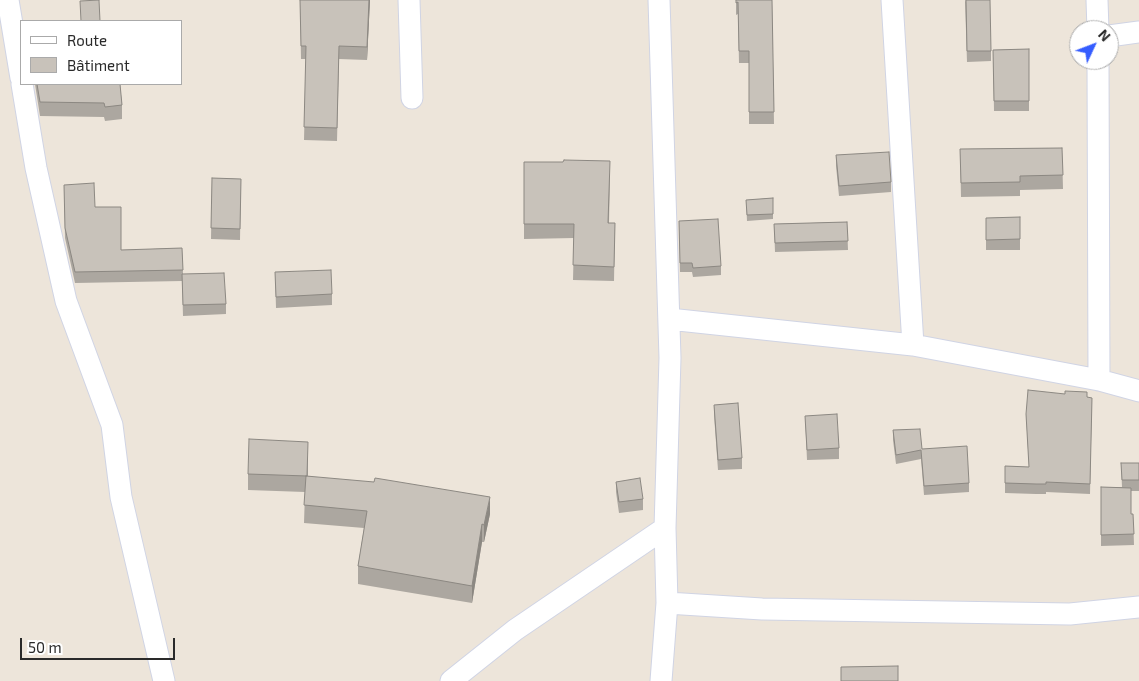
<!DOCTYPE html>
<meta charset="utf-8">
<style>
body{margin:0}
#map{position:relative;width:1139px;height:681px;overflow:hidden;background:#ede5da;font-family:"Exo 2",sans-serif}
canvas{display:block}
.legend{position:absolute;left:20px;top:20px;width:162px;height:65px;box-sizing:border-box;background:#fff;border:1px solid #aaa;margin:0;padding:6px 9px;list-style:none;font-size:15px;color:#2a2a2a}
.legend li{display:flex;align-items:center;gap:10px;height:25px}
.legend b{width:25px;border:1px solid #aaa}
.north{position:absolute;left:1069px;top:20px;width:50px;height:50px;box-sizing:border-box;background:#fff;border:1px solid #aaa;border-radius:50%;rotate:47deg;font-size:14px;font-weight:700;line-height:20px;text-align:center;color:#2a2a2a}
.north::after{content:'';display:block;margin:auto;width:18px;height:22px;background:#355dff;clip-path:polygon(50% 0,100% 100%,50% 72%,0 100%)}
.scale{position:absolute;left:20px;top:638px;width:155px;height:22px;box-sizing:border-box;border:2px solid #2a2a2a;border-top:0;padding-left:6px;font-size:15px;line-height:18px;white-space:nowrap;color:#2a2a2a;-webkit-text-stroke:4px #fff;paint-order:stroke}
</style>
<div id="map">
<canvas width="1139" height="681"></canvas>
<ul class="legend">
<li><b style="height:6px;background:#fff"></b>Route</li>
<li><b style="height:14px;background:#c8c2ba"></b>Bâtiment</li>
</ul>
<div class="north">N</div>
<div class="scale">50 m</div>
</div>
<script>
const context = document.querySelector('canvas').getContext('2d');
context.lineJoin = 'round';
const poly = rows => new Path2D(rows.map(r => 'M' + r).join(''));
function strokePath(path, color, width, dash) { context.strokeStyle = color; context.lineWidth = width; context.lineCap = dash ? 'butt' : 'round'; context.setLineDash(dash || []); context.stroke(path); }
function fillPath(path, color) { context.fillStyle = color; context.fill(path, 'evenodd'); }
const minor = poly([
 [8,0,21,78],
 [409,0,412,98],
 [659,0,670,358,665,528,667,603,661,681],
 [892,0,913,345],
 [1097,0,1098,30],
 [1109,36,1139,32],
 [1098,60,1099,380],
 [22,84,36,168,66,301,112,425,121,497,164,681],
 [669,319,913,345,1099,380,1139,391],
 [667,603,762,609,1070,614,1139,607],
 [451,681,515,630,665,528]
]);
strokePath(minor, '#d0d4e4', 23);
strokePath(minor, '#fff', 21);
fillPath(poly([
 [300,0,370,0,367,60,339,59,337,141,304,140,306,59,301,59],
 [736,0,772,0,774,124,749,124,749,63,739,63,738,14,736,15],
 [965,0,991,51,991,61,967,62],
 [1029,49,1029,111,994,111,993,50],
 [35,84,120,84,122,105,122,119,105,121,104,117,40,116],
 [1062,148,1063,189,1020,190,1020,196,961,197,960,149],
 [836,155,891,182,891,192,839,196,836,166],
 [524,162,610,175,609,223,615,223,614,281,573,280,574,238,524,239],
 [212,178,241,179,240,240,211,239],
 [64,185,95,207,121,250,182,248,183,274,226,304,226,314,183,316,182,281,75,283,65,238],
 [773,198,773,219,747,221,746,200],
 [1020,217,1020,250,986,250,986,218],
 [679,221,721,266,721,275,693,277,692,272,680,272],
 [847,222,848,250,775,252,774,224],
 [275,272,332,294,332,305,276,308],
 [1087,397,1092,398,1090,494,1046,492,1046,494,1036,494,1005,493,1005,466,1029,467,1026,414],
 [714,405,742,458,742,469,718,470,714,415],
 [805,416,839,448,839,459,807,460],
 [893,430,922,449,969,483,969,492,924,495,921,459,896,464,893,440],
 [308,458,308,476,490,514,484,542,482,542,472,603,358,584,358,566,364,528,304,523,305,492,248,490,248,474],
 [1121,463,1139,463,1139,491,1131,491,1131,514,1133,514,1134,545,1101,546,1101,487,1122,487],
 [616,482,643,499,643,510,619,513,616,492]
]), '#aca7a0');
fillPath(poly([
 [369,0,370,0,367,60,367,47],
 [490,497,490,514,484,542,484,525],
 [482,524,482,542,472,603,472,586]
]), '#8c8882');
const building = poly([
 [99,0,100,21,81,21,80,1,99,0],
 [300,0,369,0,367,47,339,46,337,128,304,127,306,46,301,46,300,0],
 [736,0,772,0,774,112,749,112,749,51,739,51,738,2,736,3,736,0],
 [966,0,990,0,991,51,967,51,966,0],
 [1029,49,1029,101,994,101,993,50,1029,49],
 [37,84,120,84,122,105,105,107,104,103,40,102,37,84],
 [1062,148,1063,175,1020,176,1020,182,961,183,960,149,1062,148],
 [889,152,891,182,839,186,836,155,889,152],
 [564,160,610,161,608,223,615,223,614,267,573,265,574,224,524,224,524,162,563,162,564,160],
 [212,178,241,179,240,229,211,228,212,178],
 [94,183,95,207,121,207,121,250,182,248,183,270,75,272,65,228,64,185,94,183],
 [773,198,773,214,747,215,746,200,773,198],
 [1020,217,1020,239,986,240,986,218,1020,217],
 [718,219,721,266,693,268,692,263,680,263,679,221,718,219],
 [847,222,848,241,775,243,774,224,847,222],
 [331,270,332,294,276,297,275,272,331,270],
 [224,273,226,304,183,305,182,274,224,273],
 [1028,390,1065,394,1065,391,1087,392,1087,397,1092,398,1090,484,1046,482,1046,484,1036,484,1005,483,1005,466,1029,467,1026,414,1028,390],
 [738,403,742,458,718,460,714,405,738,403],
 [837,414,839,448,807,450,805,416,837,414],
 [920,429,922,449,967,446,969,483,924,486,921,450,896,455,893,430,920,429],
 [249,439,308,442,307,476,248,474,249,439],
 [1121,463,1139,463,1139,480,1122,480,1121,463],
 [306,476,374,482,375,478,490,497,484,525,482,524,472,586,358,566,367,511,304,505,306,476],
 [640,478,643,499,619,502,616,482,640,478],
 [1101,487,1131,488,1131,514,1133,514,1134,534,1101,535,1101,487],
 [898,666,898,681,841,681,841,667,898,666]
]);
fillPath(building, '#c8c2ba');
strokePath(building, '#8c8882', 1);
</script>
